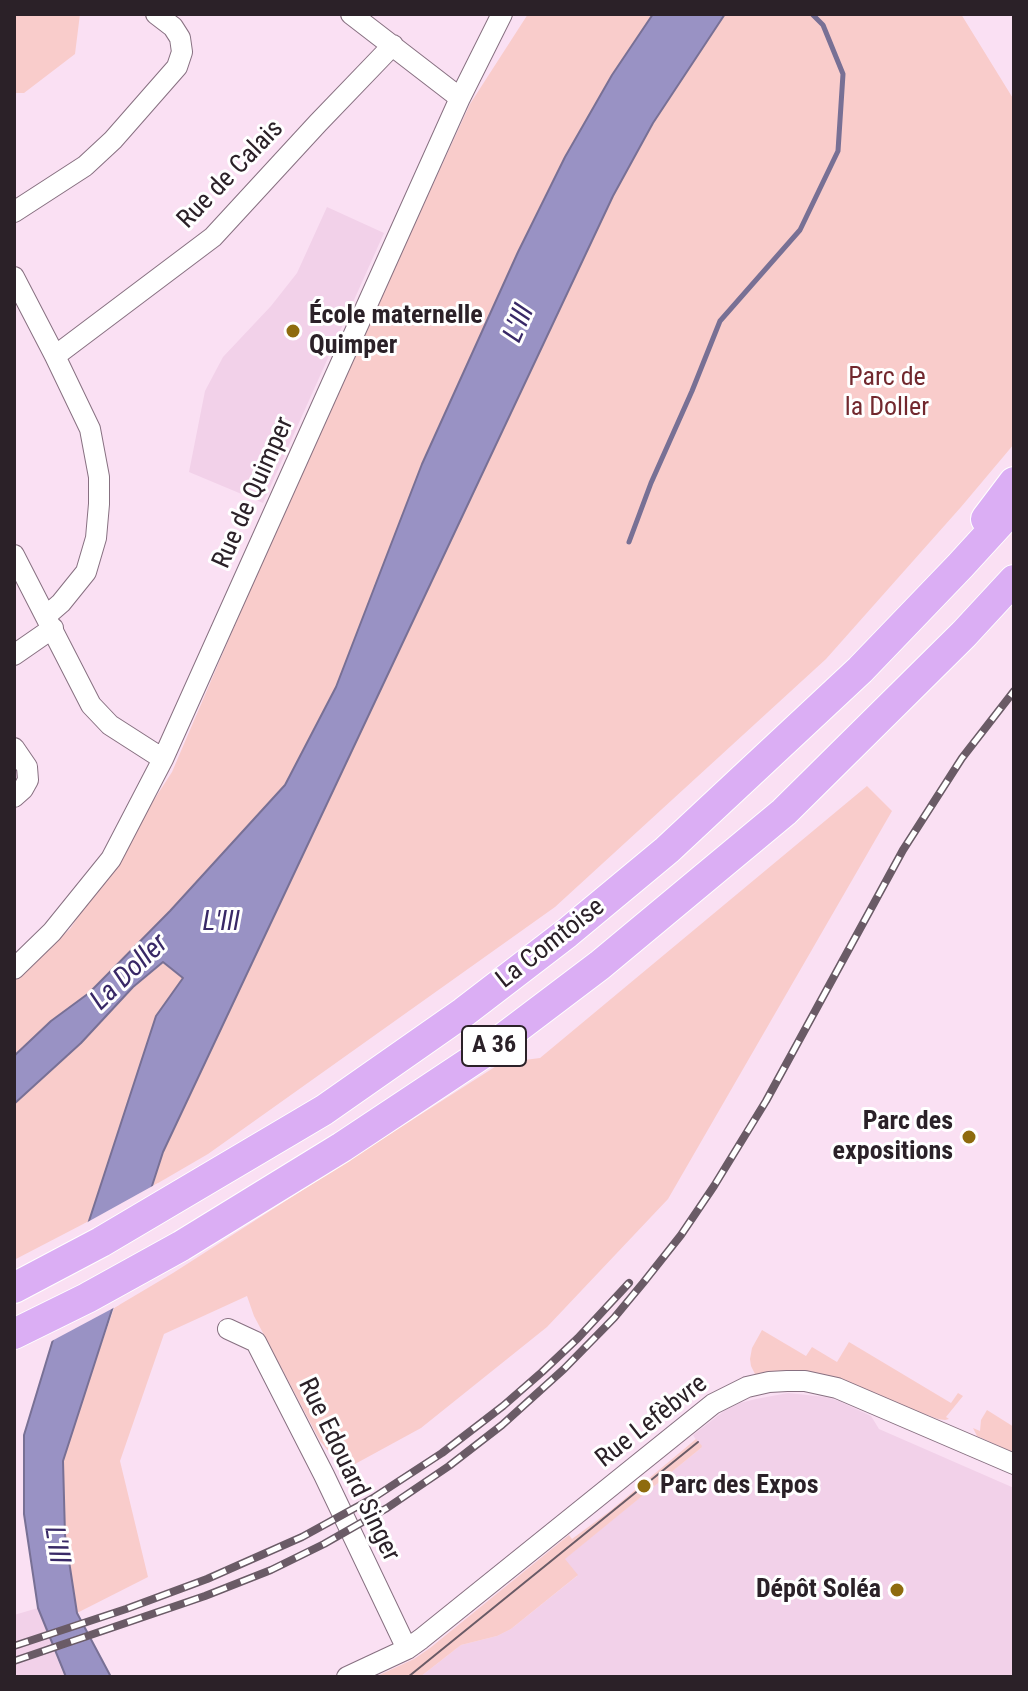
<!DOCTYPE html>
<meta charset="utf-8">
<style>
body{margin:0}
#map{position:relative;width:1028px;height:1691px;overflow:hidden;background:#fae0f3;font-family:"Roboto Condensed",sans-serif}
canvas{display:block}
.frame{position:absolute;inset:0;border:16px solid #2b2128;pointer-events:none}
</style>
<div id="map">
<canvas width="1028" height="1691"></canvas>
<div class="frame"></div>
</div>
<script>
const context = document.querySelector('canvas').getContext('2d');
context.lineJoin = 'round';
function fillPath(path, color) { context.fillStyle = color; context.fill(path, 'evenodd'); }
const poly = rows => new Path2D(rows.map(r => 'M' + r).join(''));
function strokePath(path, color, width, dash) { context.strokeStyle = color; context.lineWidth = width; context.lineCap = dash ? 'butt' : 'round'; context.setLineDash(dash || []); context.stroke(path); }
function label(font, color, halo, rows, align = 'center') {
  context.font = font + ' "Roboto Condensed",sans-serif'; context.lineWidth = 6; context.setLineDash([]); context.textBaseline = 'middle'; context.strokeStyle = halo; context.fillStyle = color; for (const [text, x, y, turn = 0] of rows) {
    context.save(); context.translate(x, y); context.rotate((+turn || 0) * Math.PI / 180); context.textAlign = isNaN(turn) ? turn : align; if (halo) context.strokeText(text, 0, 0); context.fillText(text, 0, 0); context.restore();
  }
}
fillPath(poly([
 [327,207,384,233,263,503,189,472,205,391,223,357,271,306,297,273],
 [788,1393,826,1397,839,1401,871,1416,879,1429,1014,1488,1014,1677,420,1677,461,1645,497,1636,511,1629,577,1576,564,1559,701,1448,693,1435,724,1411,740,1403,756,1399],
 [38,1608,62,1671,66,1677,14,1677,14,1615]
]), '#f2d1e9');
fillPath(poly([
 [14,14,80,14,75,54,24,93,14,93],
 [528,14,653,14,612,75,565,157,518,252,422,464,336,687,285,785,170,911,89,993,51,1021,14,1056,14,977,70,929,172,772,296,482,470,104],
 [725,14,961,14,1014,100,1014,444,961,507,826,659,555,907,208,1154,153,1186,163,1152,613,196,653,123],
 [867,786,892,811,668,1199,547,1327,421,1428,344,1470,320,1441,254,1316,247,1296,164,1334,120,1461,148,1577,77,1613,65,1535,63,1461,78,1412,114,1308,173,1273,501,1063,540,1058],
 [164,962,183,978,156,1016,89,1221,14,1260,14,1104,81,1043,133,987],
 [762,1330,806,1356,812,1347,837,1362,849,1342,951,1403,958,1393,963,1396,946,1417,949,1419,945,1420,938,1419,887,1400,756,1376,751,1366,750,1359,752,1348],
 [987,1410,1014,1427,1014,1453,977,1436,973,1428,980,1431,981,1420],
 [696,1439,702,1446,701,1448,565,1559,578,1575,511,1629,497,1636,461,1645,420,1677,375,1677,414,1659,430,1648,569,1535,572,1539,610,1511]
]), '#f9cccb');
const water = poly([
 [653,14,725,14,653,123,613,196,163,1152,63,1461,65,1535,77,1613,111,1677,66,1677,38,1608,24,1514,24,1435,89,1221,156,1016,183,978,163,962,133,987,81,1043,14,1104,14,1056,51,1021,89,993,170,911,285,785,336,687,422,464,518,252,565,157,612,75,653,14]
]);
fillPath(water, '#9992c4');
strokePath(water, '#787095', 2);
fillPath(poly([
 [158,1183,119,1305,48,1343,84,1224]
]), '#fae0f3');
strokePath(poly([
 [629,542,651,483,692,391,720,321,800,230,838,151,843,74,823,25,812,14]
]), '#787095', 5);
const minor = poly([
 [351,14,460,98],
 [14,212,85,166,113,140,177,67,182,52,180,38,173,27,156,14],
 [14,277,55,356,90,429,99,477,99,504,96,538,86,572,61,603,46,616],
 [55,356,213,237,318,123,393,45],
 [14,555,91,705,110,725,163,759],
 [14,655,53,628],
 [14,748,27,767,28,780,23,789,14,797],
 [14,969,52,932,111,859,163,759,460,98,502,14],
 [228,1329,256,1342,324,1475,407,1649],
 [347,1677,407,1649,421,1639,713,1404,747,1387,769,1382,787,1381,805,1381,837,1388,1014,1464]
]);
const highway = poly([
 [986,519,1014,482],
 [14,1288,101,1242,324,1110,464,1012,567,933,667,850,860,670,960,566,1014,507],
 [14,1334,87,1298,181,1246,342,1147,485,1052,600,965,784,812,964,634,1014,580]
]);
strokePath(minor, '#877081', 22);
strokePath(highway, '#fff', 32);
strokePath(minor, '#fff', 20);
strokePath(highway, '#dbaef4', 30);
strokePath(poly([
 [408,1677,698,1442]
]), '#6a5b66', 2);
const rail = poly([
 [14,1646,126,1609,207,1579,302,1537,373,1498,442,1453,503,1406,542,1372,578,1338,629,1283],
 [14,1661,205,1596,271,1570,324,1544,387,1508,449,1466,502,1425,564,1369,614,1318,643,1283,681,1235,714,1186,766,1101,903,850,962,758,1014,691]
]);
strokePath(rail, '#6a5b66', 8);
strokePath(rail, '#fff', 5, [15]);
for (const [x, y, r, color] of [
 [293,331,8,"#8e6b0e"],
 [969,1137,8,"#8e6b0e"],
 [644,1486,8,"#8e6b0e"],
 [897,1590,8,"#8e6b0e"]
]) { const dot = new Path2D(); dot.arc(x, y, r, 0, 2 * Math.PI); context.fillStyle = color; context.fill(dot); strokePath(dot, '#fff', 3); }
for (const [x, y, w] of [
 [494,1046,64]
]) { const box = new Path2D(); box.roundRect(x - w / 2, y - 20, w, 40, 6); context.fillStyle = '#fff'; context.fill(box); strokePath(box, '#2b2128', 2); }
label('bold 24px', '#2b2128', null, [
 ["A 36",494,1046]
]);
label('26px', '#2b2128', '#fff', [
 ["Rue de Calais",231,175,-46],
 ["Rue de Quimper",254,493,-66],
 ["La Comtoise",551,944,-38],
 ["Rue Lefèbvre",652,1422,-38],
 ["Rue Edouard Singer",348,1470,64]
]);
label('bold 26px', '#2b2128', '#fff', [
 ["École maternelle",309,316],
 ["Quimper",309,346],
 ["Parc des",953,1122,"right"],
 ["expositions",953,1152,"right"],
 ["Parc des Expos",660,1486],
 ["Dépôt Soléa",881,1590,"right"]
], 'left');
label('26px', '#72282e', '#fff', [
 ["Parc de",887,378],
 ["la Doller",887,408]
]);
label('italic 28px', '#382866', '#fff', [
 ["L'Ill",520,324,-66],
 ["L'Ill",221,923],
 ["La Doller",130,973,-44],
 ["L'Ill",55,1545,81]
]);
</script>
